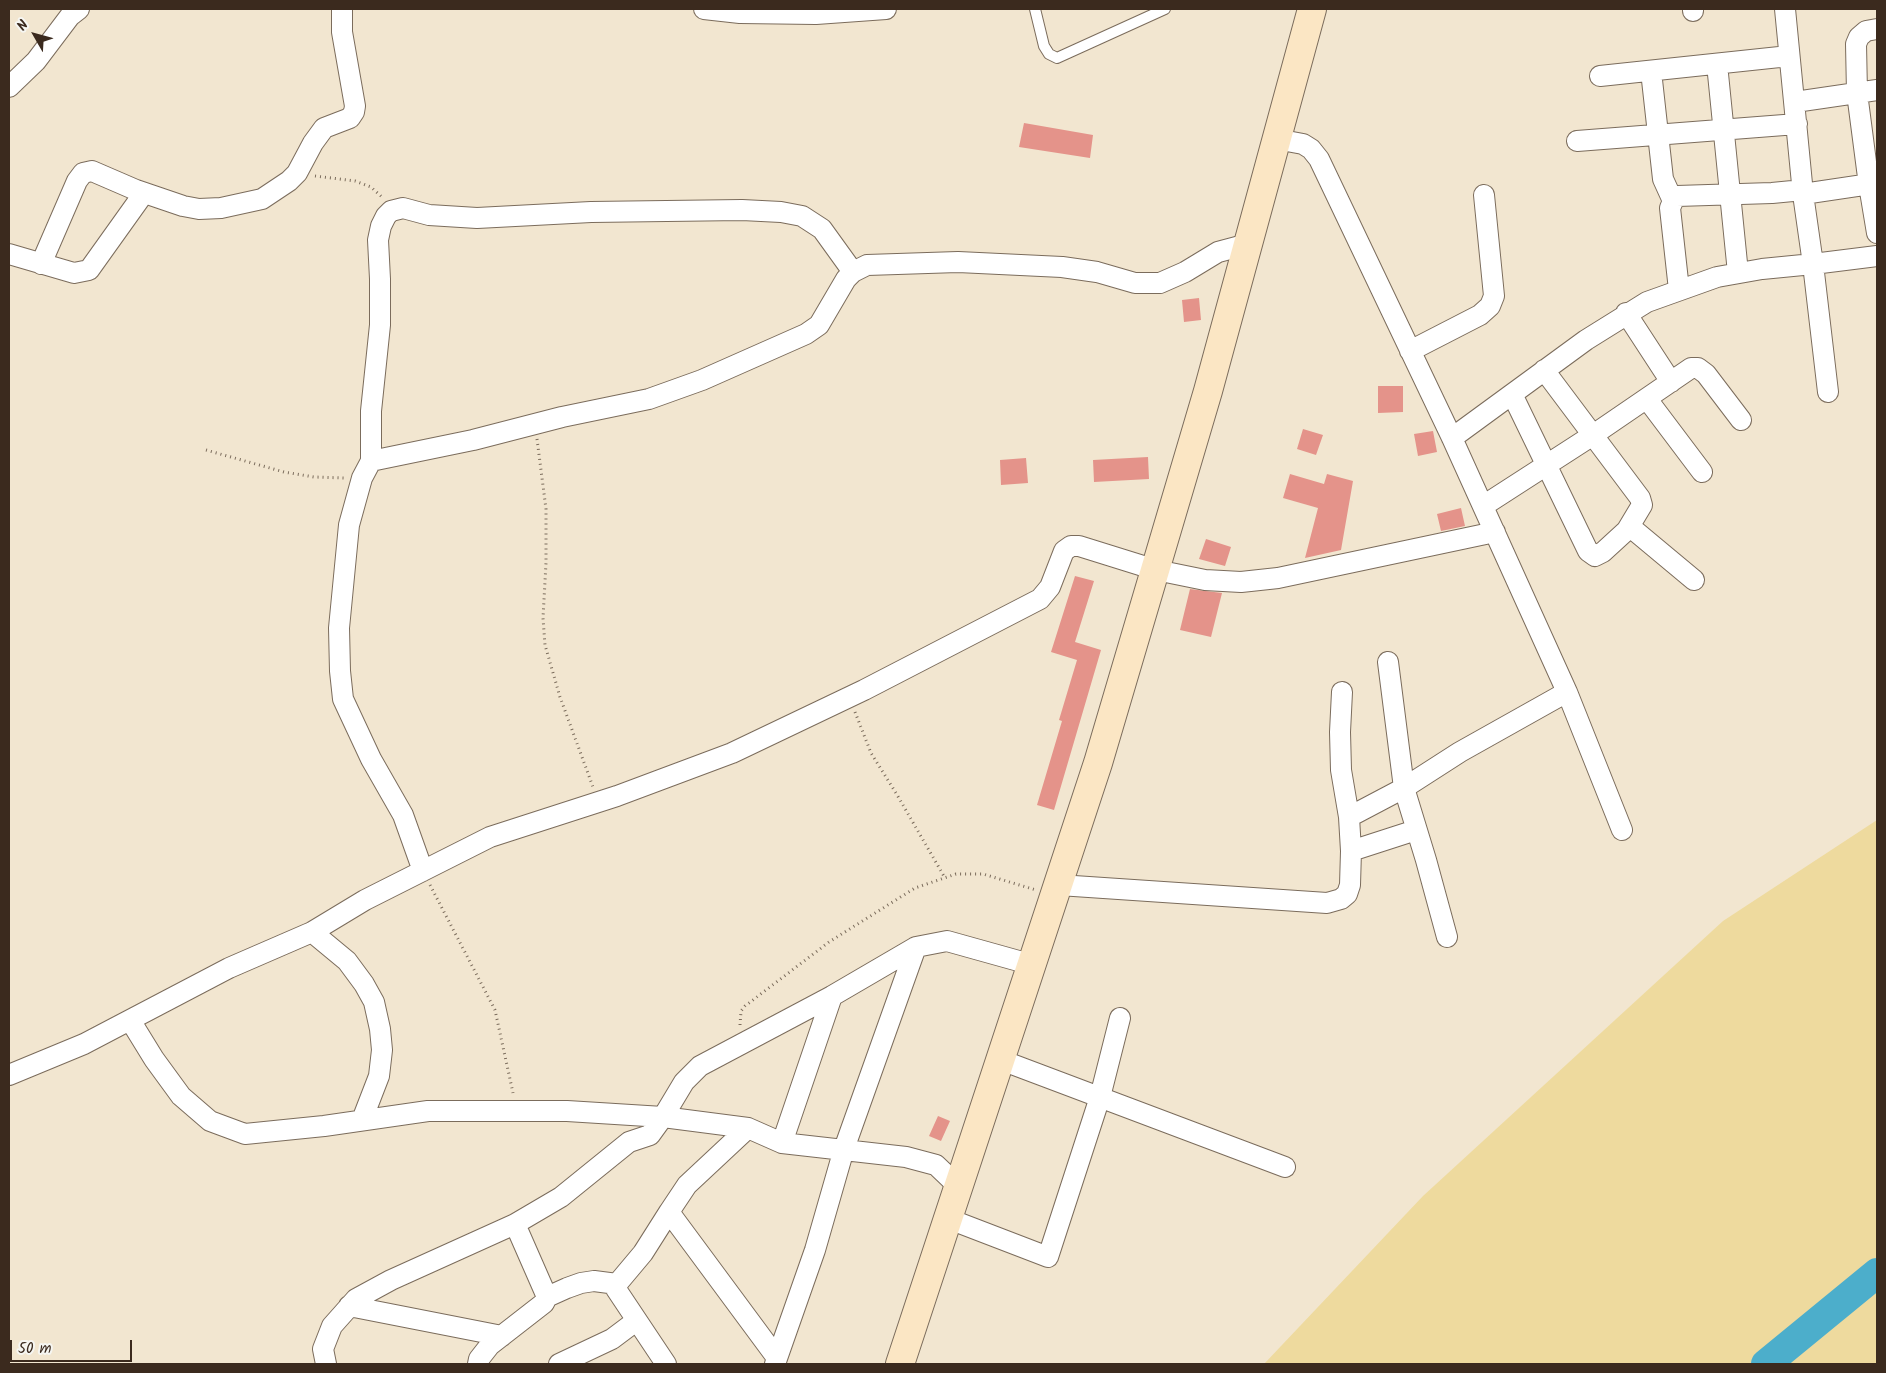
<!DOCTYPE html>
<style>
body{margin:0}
#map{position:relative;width:1886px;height:1373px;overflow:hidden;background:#f2e6d0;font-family:Kalam,sans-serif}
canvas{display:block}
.frame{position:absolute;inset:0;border:10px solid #3b2a1e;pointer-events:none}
.north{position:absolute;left:10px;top:10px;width:50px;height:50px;-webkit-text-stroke:4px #f6f6f2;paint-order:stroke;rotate:308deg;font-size:14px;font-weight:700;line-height:20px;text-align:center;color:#3b2a1e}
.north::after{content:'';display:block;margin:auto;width:18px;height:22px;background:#3b2a1e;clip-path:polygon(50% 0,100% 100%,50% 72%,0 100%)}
.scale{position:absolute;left:10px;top:1340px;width:122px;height:22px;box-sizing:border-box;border:2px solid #3b2a1e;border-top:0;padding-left:6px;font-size:15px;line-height:18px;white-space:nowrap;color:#3b2a1e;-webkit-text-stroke:4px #f6f6f2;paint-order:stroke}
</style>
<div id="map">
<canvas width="1886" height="1373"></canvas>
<div class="frame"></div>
<div class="north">N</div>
<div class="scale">50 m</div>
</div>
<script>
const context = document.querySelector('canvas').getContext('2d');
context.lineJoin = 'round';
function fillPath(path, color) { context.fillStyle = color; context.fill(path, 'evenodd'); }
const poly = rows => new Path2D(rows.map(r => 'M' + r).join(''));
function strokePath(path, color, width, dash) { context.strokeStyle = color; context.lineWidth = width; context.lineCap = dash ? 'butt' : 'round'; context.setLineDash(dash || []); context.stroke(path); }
fillPath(poly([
 [1877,820,1877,1364,1264,1364,1423,1196,1723,921]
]), '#eeda9e');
strokePath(poly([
 [1766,1364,1877,1273]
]), '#4caecb', 30);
fillPath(poly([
 [1024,123,1093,135,1090,158,1019,147],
 [1199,298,1201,320,1184,322,1182,300],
 [1378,386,1403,386,1403,412,1378,413],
 [1303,429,1323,435,1316,455,1297,449],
 [1433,431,1437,452,1418,456,1414,434],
 [1148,457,1149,479,1094,482,1093,460],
 [1026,458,1028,483,1001,485,1000,460],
 [1290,474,1324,484,1327,474,1353,481,1341,550,1305,558,1318,508,1283,498],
 [1461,508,1465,526,1441,531,1437,514],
 [1206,539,1231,547,1225,566,1199,559],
 [1075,576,1094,581,1075,642,1101,650,1054,810,1037,805,1062,721,1059,720,1077,660,1051,652],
 [1190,589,1222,593,1211,637,1180,630],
 [938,1116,950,1121,941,1141,929,1136]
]), '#e4938a');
const lane = poly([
 [1035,9,1044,46,1049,54,1057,58,1165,9]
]);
const street = poly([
 [704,9,740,13,816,14,886,9],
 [1693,11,1693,9],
 [1877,29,1866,31,1859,37,1856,44,1857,93,1869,185,1877,233],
 [1717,64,1738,273],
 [1651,71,1663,179,1673,201],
 [1600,76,1789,56],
 [9,87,36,61,70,16,79,9],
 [1795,102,1877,90],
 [1577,141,1797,124],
 [1803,194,1877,183],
 [9,254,74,273,89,270,144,193],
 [41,264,77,181,83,173,92,171,136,190,183,206,199,209,221,208,262,199,289,181,297,173,313,143,324,128,350,118,354,112,355,106,342,32,342,9],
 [1679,290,1670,208,1673,201,1677,196,1772,193,1803,190],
 [1626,313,1671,382],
 [1410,351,1480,315,1490,306,1494,296,1484,195],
 [1544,370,1640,498,1642,505,1627,530],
 [1828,392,1813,264,1877,256],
 [1512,394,1588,551,1595,556,1603,552,1627,530,1634,530,1694,580],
 [1647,399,1702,472],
 [1452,438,1586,340,1647,302,1717,277,1762,269,1813,264,1803,194,1785,9],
 [371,461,371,411,380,325,380,279,378,240,381,226,386,216,391,211,403,208,429,215,477,218,591,212,742,210,781,212,802,216,822,229,853,272],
 [1483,506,1593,435,1691,368,1698,368,1706,374,1741,420],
 [1388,662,1404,788,1426,860,1447,937],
 [1342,692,1340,732,1341,770,1349,817],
 [1567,692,1622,830],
 [1351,851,1416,830],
 [423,871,403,815,371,759,343,699,340,671,339,628,349,525,362,478,371,461,473,440,562,417,649,399,702,380,806,334,819,325,846,279,853,272,867,265,958,262,1062,267,1097,272,1135,283,1160,283,1185,272,1218,252,1248,244],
 [1059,885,1327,903,1341,899,1347,894,1350,885,1351,851,1349,817,1404,788,1460,752,1567,692,1452,438,1319,159,1311,149,1303,144,1276,139],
 [312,932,347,961,364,984,374,1002,380,1029,382,1050,379,1076,362,1120],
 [130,1020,154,1059,181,1096,210,1121,245,1134,324,1126,428,1111,567,1111,663,1117,684,1082,700,1066,832,996,916,947,947,941,1033,965],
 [1001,1060,1285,1167],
 [9,1075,84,1044,229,968,312,932,365,900,490,837,617,796,732,753,864,690,1040,599,1050,587,1064,551,1071,546,1079,546,1156,570,1205,580,1241,582,1278,578,1495,532],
 [748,1128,687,1185,669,1212,777,1358],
 [782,1143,832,996],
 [949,1219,1048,1257,1100,1097,1120,1018],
 [547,1297,567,1288,581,1283,594,1281,617,1284],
 [349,1306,502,1336],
 [326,1364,323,1349,332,1326,356,1299,391,1280,515,1224,561,1197,629,1142,650,1135,663,1117,748,1128,782,1143,906,1157,936,1165,959,1187],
 [478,1364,479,1359,490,1345,544,1303,547,1297,515,1224],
 [559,1364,612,1339,636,1321],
 [666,1364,616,1289,617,1284,643,1253,669,1212],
 [775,1364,815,1250,844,1149,916,947]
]);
const secondary = poly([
 [900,1364,1098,763,1208,391,1312,9]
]);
strokePath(lane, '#7b6c5c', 12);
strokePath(street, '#7b6c5c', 22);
strokePath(secondary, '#7b6c5c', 30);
strokePath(poly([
 [315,176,355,181,371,187,383,198],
 [537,439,546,509,546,563,543,618,545,645,560,697,593,787],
 [206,450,284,472,314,477,344,478],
 [855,712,871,753,896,793,945,878],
 [430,885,495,1010,513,1093],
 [740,1025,741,1011,745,1006,829,942,915,888,956,874,983,874,1036,890]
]), '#7b6c5c', 3, [1, 4]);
strokePath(lane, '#fff', 10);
strokePath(street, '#fff', 20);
strokePath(secondary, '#fbe6c4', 28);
</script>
